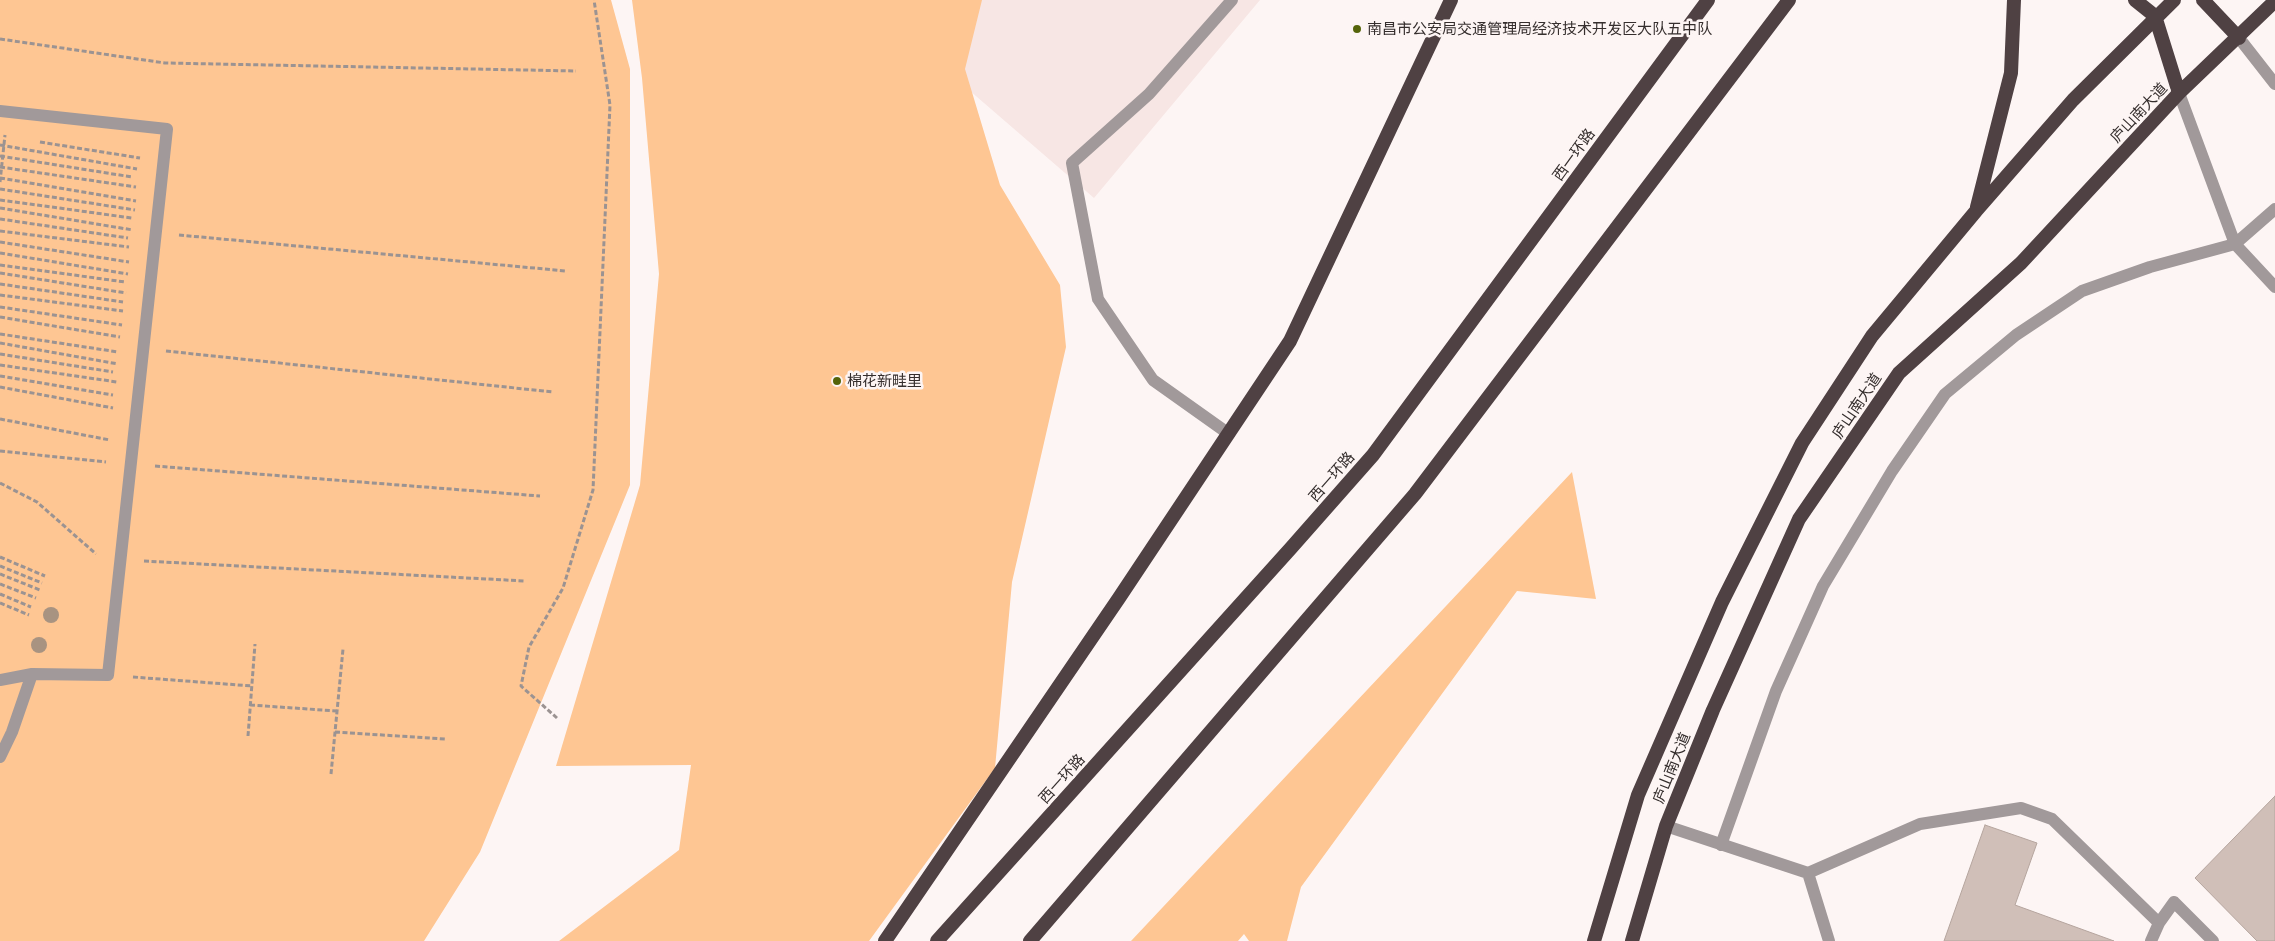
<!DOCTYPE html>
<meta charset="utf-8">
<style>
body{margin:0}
canvas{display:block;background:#fdf5f4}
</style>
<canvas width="2275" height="941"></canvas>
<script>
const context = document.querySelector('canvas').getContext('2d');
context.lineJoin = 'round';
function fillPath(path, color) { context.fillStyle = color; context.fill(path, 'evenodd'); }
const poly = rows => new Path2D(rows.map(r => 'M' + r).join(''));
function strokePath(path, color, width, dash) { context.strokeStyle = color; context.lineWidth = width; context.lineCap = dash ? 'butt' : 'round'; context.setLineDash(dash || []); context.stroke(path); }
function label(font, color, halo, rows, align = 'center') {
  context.font = font + ' "Playfair Display","Noto Sans SC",serif'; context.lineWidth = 5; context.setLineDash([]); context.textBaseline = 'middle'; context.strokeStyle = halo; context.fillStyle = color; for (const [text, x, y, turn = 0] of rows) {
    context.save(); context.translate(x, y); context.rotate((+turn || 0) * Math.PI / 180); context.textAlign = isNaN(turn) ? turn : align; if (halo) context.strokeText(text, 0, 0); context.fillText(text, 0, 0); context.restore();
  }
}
fillPath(poly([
 [917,0,1260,0,1094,198,896,27]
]), '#f7e6e4');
fillPath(poly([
 [0,0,611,0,630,69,630,485,480,852,424,941,0,941],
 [632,0,982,0,965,69,1000,185,1060,285,1066,347,1012,582,995,768,869,941,559,941,679,850,691,765,556,766,640,485,659,274,642,78],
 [1572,472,1596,599,1517,591,1301,887,1287,941,1249,941,1244,934,1238,941,1131,941]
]), '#fec693');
const building = poly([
 [2275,796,2275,941,2257,941,2195,878,2275,796],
 [1985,825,2037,843,2015,905,2114,941,1944,941,1985,825]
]);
fillPath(building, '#d0bfb8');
strokePath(building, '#b5a59e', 1);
strokePath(poly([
 [0,39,165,63,576,71],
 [40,142,140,158],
 [0,145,137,169],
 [0,156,132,177],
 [0,167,136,187],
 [0,178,136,201],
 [0,182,5,135],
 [0,189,135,210],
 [0,200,132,218],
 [0,208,133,230],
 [0,219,128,238],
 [0,231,129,247],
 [179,235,566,271],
 [0,242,129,262],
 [0,253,128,274],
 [0,265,125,282],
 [0,273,126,293],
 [0,284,123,302],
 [0,295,123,311],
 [0,307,122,325],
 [0,317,120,337],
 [0,334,118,352],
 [0,343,118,364],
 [166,351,553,392],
 [0,354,113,372],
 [0,365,117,382],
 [0,376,113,395],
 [0,387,113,408],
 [0,419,110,440],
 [0,451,106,462],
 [155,466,540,496],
 [0,483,37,502,96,554],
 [0,557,45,576],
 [144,561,525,581],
 [0,566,42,583],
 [0,574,40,590],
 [0,584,36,598],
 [0,594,31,607],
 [0,603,29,615],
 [133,677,252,686],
 [250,705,337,711],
 [557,718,521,686,529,647,563,588,593,490,610,105,594,0],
 [335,732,445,739],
 [248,736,255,644],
 [331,774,343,649]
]), '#9b9392', 3, [5, 2.5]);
strokePath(poly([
 [2239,38,2275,84],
 [2179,93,2235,244,2275,287],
 [0,111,167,129,108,675,32,674,0,680],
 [1229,434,1153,380,1098,299,1072,163,1149,94,1232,0],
 [0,757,12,732,32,674],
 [1666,826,1808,873,1829,941],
 [1721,845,1776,691,1823,586,1892,471,1945,394,2016,335,2082,291,2150,267,2235,244,2275,209],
 [1808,873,1920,824,2021,808,2052,819,2159,923],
 [2151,941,2159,923,2174,902,2213,941]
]), '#a1999a', 12);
strokePath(poly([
 [2135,0,2155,16,2179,93],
 [2203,0,2239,38],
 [1977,207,2011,73,2014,0],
 [885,941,1119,598,1290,341,1451,0],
 [937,941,1291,548,1373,455,1708,0],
 [1030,941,1415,494,1789,0],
 [1594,941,1638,795,1722,602,1802,443,1872,336,1976,211,2073,100,2174,0],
 [1632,941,1666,826,1713,710,1799,519,1899,373,2021,263,2179,93,2275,1]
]), '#4f4143', 14);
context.fillStyle = '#a89381';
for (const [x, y] of [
 [51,615],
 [39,645]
]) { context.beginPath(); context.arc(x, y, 8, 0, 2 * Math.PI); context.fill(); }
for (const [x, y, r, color] of [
 [1357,29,5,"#55640a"],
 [837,381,5,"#55640a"]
]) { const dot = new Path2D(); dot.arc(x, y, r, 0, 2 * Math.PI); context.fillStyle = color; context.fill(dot); strokePath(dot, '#fdf5f4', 2); }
label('15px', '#352e2d', '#fdf5f4', [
 ["南昌市公安局交通管理局经济技术开发区大队五中队",1367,29],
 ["棉花新畦里",847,381]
], 'left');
label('15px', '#352e2d', '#fdf5f4', [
 ["庐山南大道",2139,113,-47],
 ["西一环路",1574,155,-54],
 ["庐山南大道",1857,406,-56],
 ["西一环路",1332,477,-49],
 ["庐山南大道",1672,768,-68],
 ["西一环路",1062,779,-48]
]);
</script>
